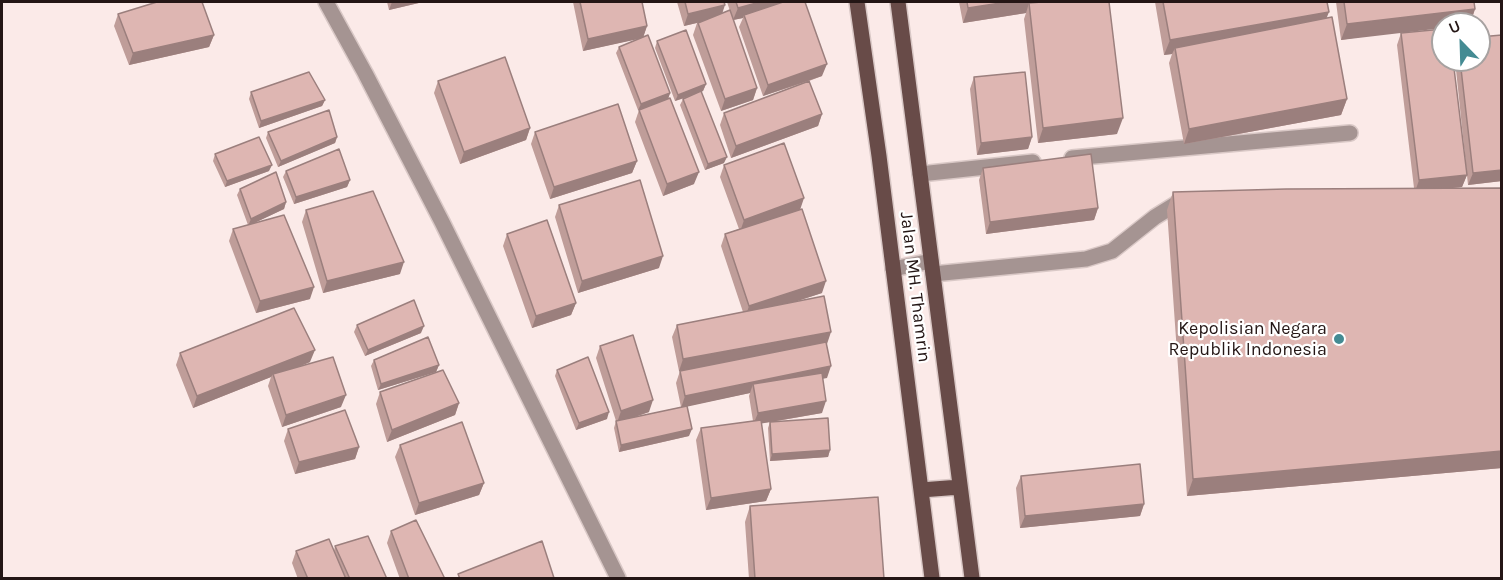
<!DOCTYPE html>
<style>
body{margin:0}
#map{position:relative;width:1503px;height:580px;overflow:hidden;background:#fbeae8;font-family:Karla,sans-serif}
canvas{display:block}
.frame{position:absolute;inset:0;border:3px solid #241615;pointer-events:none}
.north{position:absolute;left:1431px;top:12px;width:60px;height:60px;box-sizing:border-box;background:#fff;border:2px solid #a7a2a1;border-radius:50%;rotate:337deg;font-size:16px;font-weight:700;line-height:24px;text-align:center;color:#241615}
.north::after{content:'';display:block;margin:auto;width:21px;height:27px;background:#448b93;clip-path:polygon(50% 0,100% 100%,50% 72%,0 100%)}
</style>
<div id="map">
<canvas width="1503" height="580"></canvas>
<div class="frame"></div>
<div class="north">U</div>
</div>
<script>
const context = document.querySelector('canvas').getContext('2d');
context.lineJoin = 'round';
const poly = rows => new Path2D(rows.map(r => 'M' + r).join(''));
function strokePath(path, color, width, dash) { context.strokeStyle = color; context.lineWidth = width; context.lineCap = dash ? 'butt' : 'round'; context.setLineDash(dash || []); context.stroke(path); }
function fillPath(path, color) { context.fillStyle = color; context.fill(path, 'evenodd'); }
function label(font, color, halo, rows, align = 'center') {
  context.font = font + ' Karla,sans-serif'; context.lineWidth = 4.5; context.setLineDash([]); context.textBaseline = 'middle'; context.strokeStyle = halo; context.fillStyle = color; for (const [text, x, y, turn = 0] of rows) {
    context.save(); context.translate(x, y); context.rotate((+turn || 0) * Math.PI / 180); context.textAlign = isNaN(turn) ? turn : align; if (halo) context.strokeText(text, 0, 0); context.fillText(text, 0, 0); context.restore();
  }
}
const service = poly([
 [933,274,1086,259,1112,251,1155,217,1176,204,1185,201]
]);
const minor = poly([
 [326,2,365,73,442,222,618,578],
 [1072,158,1350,133],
 [920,174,1033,162],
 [893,269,931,261]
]);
const primary = poly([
 [857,2,879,156,932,578],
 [898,2,972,578],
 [921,490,960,487]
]);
strokePath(service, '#d9c8c6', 18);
strokePath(minor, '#d9c8c6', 18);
strokePath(primary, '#d9c8c6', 18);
strokePath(service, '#a59492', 15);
strokePath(minor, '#a59492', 15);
strokePath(primary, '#684b48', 15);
fillPath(poly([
 [387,2,423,2,389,10],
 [573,2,642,2,647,26,643,37,670,93,668,99,694,184,663,196,635,122,639,110,655,104,638,110,616,53,619,47,641,38,583,51],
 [677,2,724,2,722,13,757,88,753,100,721,111,693,35,697,23,684,26],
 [727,2,805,2,822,76,809,81,822,114,818,126,731,158,720,125,724,113,809,81,763,96,739,27,743,18,733,20],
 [959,2,1109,2,1117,134,1038,143,1024,19,1026,13,963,23],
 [1155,2,1327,2,1326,18,1347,99,1341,115,1184,144,1169,63,1172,54,1164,55],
 [1336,2,1474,2,1475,9,1470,24,1443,24,1341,40],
 [118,14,214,35,209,47,129,65,114,26],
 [1401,33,1467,175,1462,187,1452,188,1502,188,1502,468,1187,496,1167,210,1173,192,1414,188,1397,45],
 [657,41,706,84,703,91,701,92,724,163,705,170,680,105,683,99,685,98,675,101,655,48],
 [1455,60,1479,60,1502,181,1468,185],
 [974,77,1032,137,1028,149,977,155,970,89],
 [438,81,530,128,526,140,460,164,434,93],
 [251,92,325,100,322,106,259,128,249,99],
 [268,132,337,137,335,143,278,167,266,138],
 [535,132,637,161,632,173,550,199,531,144],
 [215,154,269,171,225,187,213,161],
 [724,165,800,209,822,293,791,303,827,344,827,378,823,378,822,413,771,422,830,450,828,457,770,461,768,428,770,422,761,423,771,489,766,501,706,510,696,440,701,428,753,421,749,396,750,393,687,406,689,436,619,452,614,428,616,421,596,358,600,346,649,412,632,418,681,407,676,383,680,371,686,370,679,371,672,337,677,325,743,312,721,246,725,234,739,229,720,177],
 [983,168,1098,208,1094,220,986,234,979,180],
 [286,171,350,180,347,187,294,204,283,177],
 [240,189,286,202,284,209,254,223,310,299,256,313,229,241,233,229,248,225,237,195],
 [559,205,659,268,578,293,555,217],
 [306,210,400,274,323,293,302,222],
 [507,234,576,303,571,315,532,328,503,246],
 [357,325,421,333,365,356,354,332],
 [180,353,310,362,299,367,341,407,282,427,268,386,271,377,193,408,176,365],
 [374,360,439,365,436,372,378,390,371,366],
 [557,370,607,419,576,430,555,376],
 [380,392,459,403,455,415,387,442,376,404],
 [288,429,359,447,355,459,295,474,284,441],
 [400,445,484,483,479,495,415,515,395,457],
 [1021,476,1144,504,1140,516,1020,528,1016,488],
 [750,506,884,579,749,579,745,522],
 [391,531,445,579,400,579,387,543],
 [335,546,387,579,298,579,292,563,296,551,334,551]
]), '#bf9d99');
fillPath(poly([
 [392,2,423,2,389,10],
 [760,2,795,2,744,15,743,18,733,20,738,8],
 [1007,2,1097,2,1029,3,1026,13,963,23,968,8],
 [725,5,721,17,684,26,688,14],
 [1475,9,1470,24,1443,24,1443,28,1341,40,1347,24],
 [1329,12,1323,27,1175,48,1172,54,1164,55,1170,40],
 [647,26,643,38,583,51,588,39],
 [214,35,209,47,129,65,133,53],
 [827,64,822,76,763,96,768,85],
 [706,84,703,91,675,101,678,95],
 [757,88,753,100,721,111,725,99],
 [670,93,668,99,638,110,641,104],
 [1347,99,1341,115,1184,144,1189,129],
 [325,100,322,106,259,128,261,121],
 [822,114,818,126,731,158,736,146],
 [1123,118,1117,134,1038,143,1043,128],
 [530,128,526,140,460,164,464,152],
 [337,137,335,143,278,167,281,161],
 [1032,137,1028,149,977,155,981,143],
 [727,157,724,163,705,170,708,164],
 [637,161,632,173,550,199,554,187],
 [272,165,269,171,225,187,227,181],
 [1502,170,1502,181,1468,185,1473,173],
 [699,172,694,184,663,196,667,184],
 [1467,175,1462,187,1415,192,1419,180],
 [350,180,347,187,294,204,296,197],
 [804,198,800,210,740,232,744,220],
 [286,202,284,209,248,226,251,219],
 [1098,208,1094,220,986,234,990,222],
 [663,256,659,268,578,293,582,281],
 [404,262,400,274,323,293,327,281],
 [826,281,822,293,745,318,749,306],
 [314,287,310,299,256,313,260,301],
 [576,303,571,315,532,328,536,316],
 [424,326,421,333,365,356,368,350],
 [831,332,827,344,679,371,683,359],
 [315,350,310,362,273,377,273,374,271,377,193,408,197,396],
 [439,365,436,372,378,390,381,384],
 [831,366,827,378,755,392,753,384,750,393,681,408,685,396],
 [346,395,341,407,282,427,286,415],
 [653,400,649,412,617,423,621,411],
 [826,401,822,413,753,425,758,413],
 [459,403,455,415,387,442,392,430],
 [609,412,607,419,576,430,579,423],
 [692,429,689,436,619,452,621,445],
 [359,447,355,459,295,474,299,462],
 [830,450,828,457,770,461,772,454],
 [1502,451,1502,468,1187,496,1193,479],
 [484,483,479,495,415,515,419,503],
 [771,489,766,501,706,510,711,498],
 [1144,504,1140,516,1020,528,1025,516]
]), '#9b7f7d');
const building = poly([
 [157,2,202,2,214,35,133,53,118,14,157,2],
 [580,2,642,2,647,26,588,39,580,2],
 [685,2,724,2,725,5,688,14,685,2],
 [736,2,760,2,738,8,736,2],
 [783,2,805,2,827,64,768,85,744,15,783,2],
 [967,2,1007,2,968,8,967,2],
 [1042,2,1109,2,1123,118,1043,128,1029,3,1042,2],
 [1163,2,1327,2,1329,12,1170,40,1163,2],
 [1344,2,1474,2,1475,9,1347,24,1344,2],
 [730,10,757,88,725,99,698,23,730,10],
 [1332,17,1347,99,1189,129,1175,48,1332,17],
 [1443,29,1443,60,1453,60,1467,175,1419,180,1401,33,1443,29],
 [686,30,706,84,678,95,657,41,686,30],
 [648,35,670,93,641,104,619,47,648,35],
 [1502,35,1502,170,1473,173,1460,60,1479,60,1479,37,1502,35],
 [505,57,530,128,464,152,438,81,505,57],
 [309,72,325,100,261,121,251,92,309,72],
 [1025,72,1032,137,981,143,974,77,1025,72],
 [809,81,822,114,736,146,724,113,809,81],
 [701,91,727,157,708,164,683,99,701,91],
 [670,98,699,172,667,184,639,110,670,98],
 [618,104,637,161,554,187,535,132,618,104],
 [329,110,337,137,281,161,268,132,329,110],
 [259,137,272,165,227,181,215,154,259,137],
 [784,143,804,198,744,220,724,165,784,143],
 [339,149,350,180,296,197,286,171,339,149],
 [1091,154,1098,208,990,222,983,168,1091,154],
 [276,172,286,202,251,219,240,189,276,172],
 [640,180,663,256,582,281,559,205,640,180],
 [1502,188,1502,451,1193,479,1173,192,1286,189,1502,188],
 [373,191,404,262,327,281,306,210,373,191],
 [802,209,826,281,749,306,725,234,802,209],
 [284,215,314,287,260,301,233,229,284,215],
 [547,220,576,303,536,316,507,234,547,220],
 [824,296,831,332,683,359,677,325,824,296],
 [414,300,424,326,368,350,357,325,414,300],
 [294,308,315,350,197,396,180,353,294,308],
 [633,335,653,400,621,411,600,346,633,335],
 [428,337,439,365,381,384,374,360,428,337],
 [826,342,831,366,685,396,680,371,826,342],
 [333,357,346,395,286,415,273,374,333,357],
 [588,357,609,412,579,423,557,370,588,357],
 [443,370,459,403,392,430,380,392,443,370],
 [822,373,826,401,758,413,753,384,822,373],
 [687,406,692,429,621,445,616,421,687,406],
 [345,410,359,447,299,462,288,429,345,410],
 [828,418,830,450,772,454,770,422,828,418],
 [761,420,771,489,711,498,701,428,761,420],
 [462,422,484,483,419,503,400,445,462,422],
 [1140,464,1144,504,1025,516,1021,476,1140,464],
 [878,497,884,579,755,579,750,506,878,497],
 [416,520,445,579,409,579,391,531,416,520],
 [368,536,387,579,350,579,335,546,368,536],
 [329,539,346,579,308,579,296,551,329,539],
 [542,541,554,578,460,579,458,574,542,541]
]);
fillPath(building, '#deb6b2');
strokePath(building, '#9b7f7d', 1.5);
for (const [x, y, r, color] of [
 [1339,339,6,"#448b93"]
]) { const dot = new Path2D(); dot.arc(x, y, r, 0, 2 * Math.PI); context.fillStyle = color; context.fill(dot); strokePath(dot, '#fff', 2); }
label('18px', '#241615', '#fff', [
 ["Jalan MH. Thamrin",915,287,83]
]);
label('18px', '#241615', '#fff', [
 ["Kepolisian Negara",1327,329],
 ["Republik Indonesia",1327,350]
], 'right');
</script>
